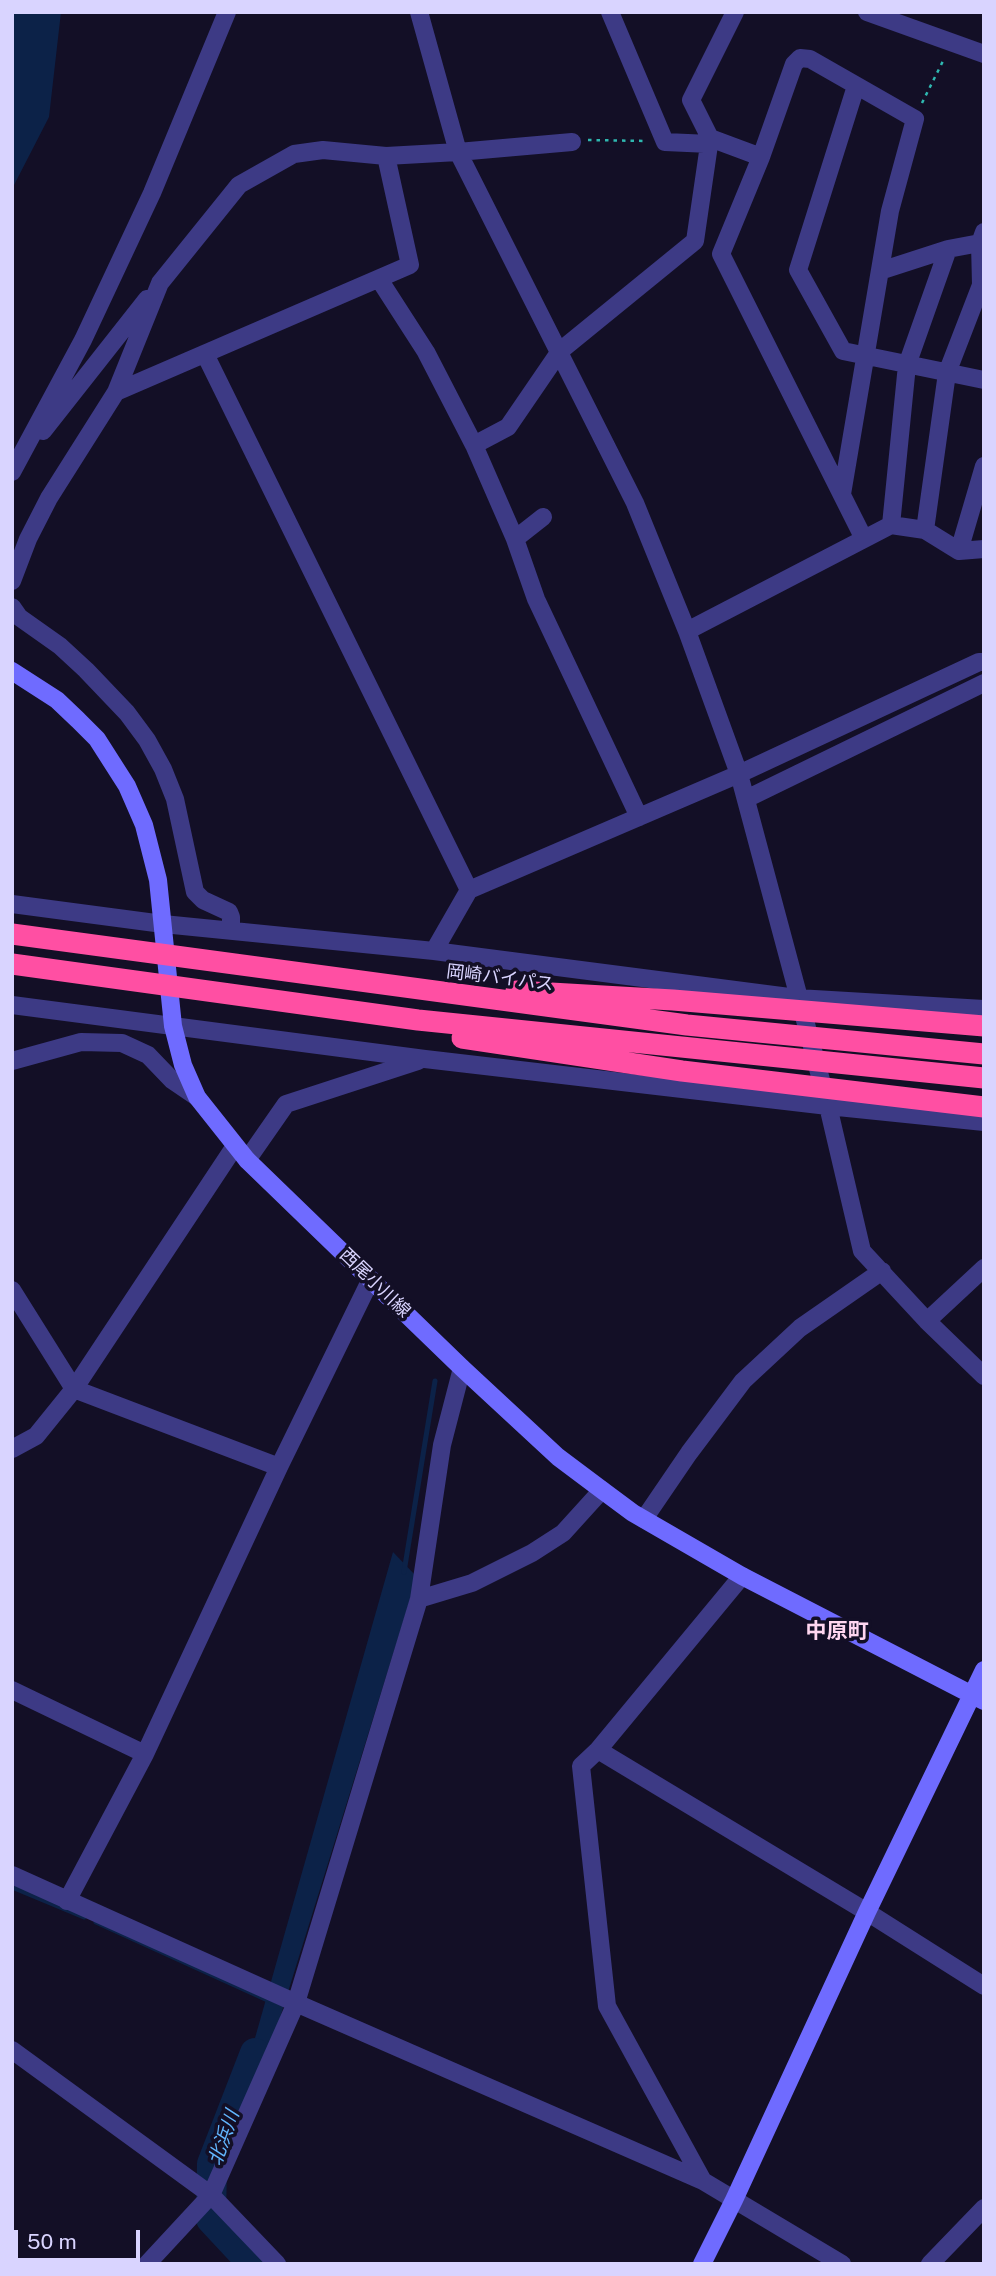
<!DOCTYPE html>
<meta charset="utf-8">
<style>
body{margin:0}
#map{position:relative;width:996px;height:2276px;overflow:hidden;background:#130f26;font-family:"Public Sans",sans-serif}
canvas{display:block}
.frame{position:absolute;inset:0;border:14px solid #d9d4ff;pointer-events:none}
.scale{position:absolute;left:14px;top:2230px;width:126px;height:32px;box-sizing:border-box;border:4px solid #d9d4ff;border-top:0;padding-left:9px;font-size:21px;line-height:24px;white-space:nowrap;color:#d9d4ff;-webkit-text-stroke:5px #130f26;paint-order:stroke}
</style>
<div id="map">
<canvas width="996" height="2276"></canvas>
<div class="frame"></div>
<div class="scale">50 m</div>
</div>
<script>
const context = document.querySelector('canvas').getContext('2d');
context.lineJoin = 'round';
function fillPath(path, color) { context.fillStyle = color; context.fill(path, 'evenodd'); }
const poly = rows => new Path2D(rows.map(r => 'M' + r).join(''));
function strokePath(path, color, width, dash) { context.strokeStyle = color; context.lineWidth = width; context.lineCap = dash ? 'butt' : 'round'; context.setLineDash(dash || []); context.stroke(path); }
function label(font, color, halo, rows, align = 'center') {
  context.font = font + ' "Public Sans","Noto Sans JP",sans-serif'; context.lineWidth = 7; context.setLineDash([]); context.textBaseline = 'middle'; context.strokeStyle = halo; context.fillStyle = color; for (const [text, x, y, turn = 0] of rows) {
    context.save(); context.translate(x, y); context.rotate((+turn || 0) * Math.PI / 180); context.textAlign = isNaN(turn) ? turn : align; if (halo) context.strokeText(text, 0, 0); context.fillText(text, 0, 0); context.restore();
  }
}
fillPath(poly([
 [12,12,61,12,49,117,12,189],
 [393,1552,417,1577,279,2021,222,2163,217,2207,222,2218,264,2264,242,2264,203,2224,207,2207]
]), '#0c2248');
strokePath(poly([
 [404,1572,435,1381],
 [12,1887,84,1917],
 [96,1922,272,2002]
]), '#0c2248', 5);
strokePath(poly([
 [253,2264,211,2219,212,2164,255,2053]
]), '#0c2248', 30);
strokePath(poly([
 [922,103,944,59],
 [588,140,647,141]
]), '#2fb8b0', 2.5, [3.5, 5]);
strokePath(poly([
 [419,12,458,152,635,503,687,631,739,774,828,1106,862,1251,927,1321,984,1376],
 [610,12,665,142,710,144],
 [867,12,984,54],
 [856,86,798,270,843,351,984,380],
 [710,138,761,157],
 [948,249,980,243,984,232],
 [880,271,948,249,907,365,891,525],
 [379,279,426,352,474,445,515,539,536,599,639,817],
 [205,354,469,890],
 [116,392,160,283,239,185,294,154,323,150,386,156,458,152,572,142],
 [43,431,147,299],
 [474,445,508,427,560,351,695,241,710,138,691,100,735,12],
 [12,472,83,340,152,193,227,12],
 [842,494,890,211,915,119,810,59,800,58,794,64,761,157,721,254,864,539],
 [925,530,947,373,981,285,980,243],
 [515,539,543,517],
 [959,551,984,466],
 [12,581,28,539,49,498,116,392,410,265,386,156],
 [12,607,19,617,60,646,86,670,127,713,147,740,163,769,175,799,195,892,203,900,229,912,231,917,231,930],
 [687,631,891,525,925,530,959,551,984,549],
 [746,799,984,683],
 [12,904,163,924,434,951,797,998,984,1009],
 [434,951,469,890,739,774,979,662,984,662],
 [12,1005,425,1059,828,1106,984,1122],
 [12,1061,81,1042,122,1043,148,1055,172,1080,197,1097],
 [247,1160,286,1104,418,1061],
 [12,1290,74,1389,279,1467],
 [927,1321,984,1268],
 [12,1449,36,1436,74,1389,235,1146],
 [644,1519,689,1453,743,1381,800,1328,882,1271],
 [419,1599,472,1583,532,1553,563,1533,602,1490],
 [12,1690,145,1754],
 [598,1750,867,1912,984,1986],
 [12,1875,296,2003,703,2181,842,2264],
 [67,1901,145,1754,279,1467,371,1279],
 [12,2050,211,2195,277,2264],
 [703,2181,607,2006,581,1766,598,1750,742,1576],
 [147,2264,211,2195,296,2003,419,1599,442,1445,462,1368],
 [930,2264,984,2208]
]), '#3d3a85', 18);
strokePath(poly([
 [12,671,57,700,78,720,97,739,127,786,144,825,158,880,173,1026,183,1065,197,1097,247,1160,462,1368,558,1457,602,1490,633,1513,742,1576,984,1701],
 [702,2264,734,2200,867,1912,984,1670]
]), '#6f6bff', 18);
strokePath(poly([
 [12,934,687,1025,984,1054],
 [12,964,418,1020,984,1078],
 [516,991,673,1000,984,1026],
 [462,1038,682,1071,984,1107]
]), '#ff4fa3', 21);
label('18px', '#d9d4ff', '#130f26', [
 ["岡崎バイパス",500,978,7],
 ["西尾小川線",375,1283,44]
]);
label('italic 19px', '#62b6ff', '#130f26', [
 ["北浜川",224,2138,-71]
]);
label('bold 21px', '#ffd6f0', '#130f26', [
 ["中原町",837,1632]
]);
</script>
